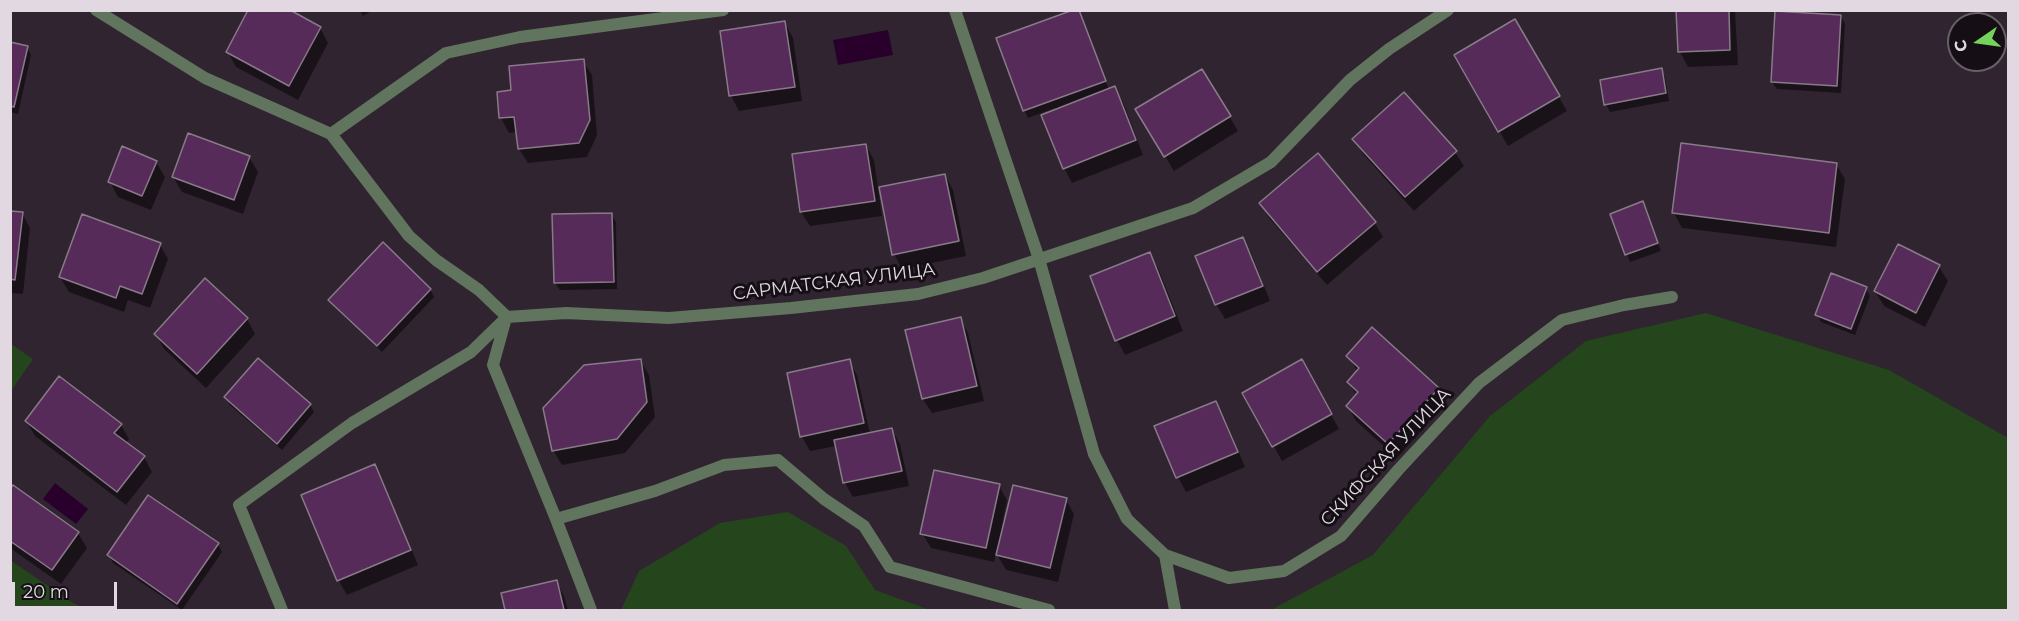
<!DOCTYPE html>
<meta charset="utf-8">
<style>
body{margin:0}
#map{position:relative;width:2019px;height:621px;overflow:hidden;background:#302430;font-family:Montserrat,sans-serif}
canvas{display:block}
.frame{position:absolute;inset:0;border:12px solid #e1d8e1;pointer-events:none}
.north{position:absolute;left:1947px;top:12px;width:60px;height:60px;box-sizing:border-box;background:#150f15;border:2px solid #675f67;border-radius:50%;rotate:257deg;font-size:16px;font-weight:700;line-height:24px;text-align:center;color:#e1d8e1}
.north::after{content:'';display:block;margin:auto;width:21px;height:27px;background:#75d25b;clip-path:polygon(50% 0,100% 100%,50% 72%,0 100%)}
.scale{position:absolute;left:12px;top:582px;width:105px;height:27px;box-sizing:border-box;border:3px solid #e1d8e1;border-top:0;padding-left:8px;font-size:18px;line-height:21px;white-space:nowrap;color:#e1d8e1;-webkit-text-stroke:4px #150f15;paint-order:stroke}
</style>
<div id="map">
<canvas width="2019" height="621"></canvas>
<div class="frame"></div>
<div class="north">С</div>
<div class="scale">20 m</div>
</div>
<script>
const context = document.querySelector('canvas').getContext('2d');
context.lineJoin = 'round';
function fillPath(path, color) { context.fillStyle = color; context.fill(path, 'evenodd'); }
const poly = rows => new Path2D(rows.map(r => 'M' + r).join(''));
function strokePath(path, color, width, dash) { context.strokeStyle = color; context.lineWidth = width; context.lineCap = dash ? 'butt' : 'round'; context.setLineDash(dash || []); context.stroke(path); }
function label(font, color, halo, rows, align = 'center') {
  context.font = font + ' Montserrat,sans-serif'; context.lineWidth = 6; context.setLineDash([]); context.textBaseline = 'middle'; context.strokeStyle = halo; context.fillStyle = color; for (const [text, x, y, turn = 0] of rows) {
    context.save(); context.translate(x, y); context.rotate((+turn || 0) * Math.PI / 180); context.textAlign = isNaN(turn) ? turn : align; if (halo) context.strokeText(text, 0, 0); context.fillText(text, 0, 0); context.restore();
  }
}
fillPath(poly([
 [1706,313,1889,370,2008,438,2008,610,1271,610,1373,555,1490,416,1586,341],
 [11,344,33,359,11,391],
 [788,512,846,546,875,590,930,610,621,610,639,571,720,523],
 [10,560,70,601,86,610,11,610]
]), '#25451d');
fillPath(poly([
 [888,30,893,55,838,65,833,40],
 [55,483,88,509,76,524,43,499]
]), '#29002c');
fillPath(poly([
 [360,10,373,10,363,16],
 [1078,10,1109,90,1114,88,1123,102,1143,155,1072,183,1064,168,1055,108,1028,118,1024,110],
 [1678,10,1735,10,1738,65,1688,67,1680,52],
 [1841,16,1845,24,1841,93,1777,89,1772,82],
 [1515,21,1567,111,1508,146,1456,56],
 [785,23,793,38,802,101,739,111,731,96,722,32],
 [320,28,328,43,298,100,236,67,228,52],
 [10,44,27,47,31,55,18,114,10,112],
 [583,61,592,75,597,135,587,157,528,163,519,149,517,132,509,133,501,118,513,91],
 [1661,70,1665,77,1669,101,1610,112,1606,104],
 [1202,71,1238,131,1174,171,1137,110],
 [1354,139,1455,152,1464,166,1414,211,1363,154],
 [866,146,874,160,882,216,810,226,801,212],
 [249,157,258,172,243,214,182,192,173,177],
 [156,162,165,177,151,210,118,197,110,182],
 [1836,164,1845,179,1836,247,1682,228,1674,213],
 [945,175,953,190,966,256,902,269,894,254],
 [1261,203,1374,222,1383,237,1327,285,1269,218],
 [1646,210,1661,251,1630,262,1612,215],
 [10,212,22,213,30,228,23,294,10,293],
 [611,214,616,222,617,289,560,290,555,283],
 [1242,239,1251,253,1270,301,1225,319,1216,304],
 [160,245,168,259,150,308,128,300,124,312,69,292,60,277],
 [1898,246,1939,267,1948,281,1925,327,1884,306,1875,291],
 [1149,254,1158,268,1183,331,1125,355,1117,340],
 [430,289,434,297,382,352,334,307,330,300],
 [1866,289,1870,296,1855,335,1821,322,1817,315],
 [247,319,255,334,206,388,164,349,156,334],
 [960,319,968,333,984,401,932,413,923,399,907,331],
 [1348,356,1438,388,1446,403,1397,458,1356,421,1348,406,1357,396,1349,382,1358,372],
 [258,360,310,405,314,412,282,450,230,405,226,397],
 [640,360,649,375,655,417,625,453,562,465,553,450],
 [849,361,857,375,870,434,892,430,900,444,909,486,853,497,845,483,836,446,810,451,802,437,788,374],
 [1301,361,1339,429,1282,461,1244,393],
 [1216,402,1224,417,1245,467,1186,492,1178,477,1156,427],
 [26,421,121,425,129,439,126,443,144,457,152,472,126,505,35,436],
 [375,466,383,481,418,565,347,595,339,581,303,496],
 [999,486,1007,500,1003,519,1006,520,1066,500,1074,514,1058,582,1006,570,996,553,994,562,931,548,922,533],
 [10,492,78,533,87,548,61,584,10,548],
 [218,544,222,552,182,610,113,563,109,555],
 [556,581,564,596,568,610,507,610,503,594]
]), '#0007');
const building = poly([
 [248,10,290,10,321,27,289,86,226,52,248,10],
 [1073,10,1079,10,1106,81,1023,111,996,38,1073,10],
 [1676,10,1729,10,1730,50,1678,52,1676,10],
 [1775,11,1841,15,1837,86,1771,82,1775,11],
 [1515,19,1560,96,1498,132,1454,55,1515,19],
 [785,21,795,87,729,96,720,31,785,21],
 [10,42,28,46,14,107,10,106,10,42],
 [584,59,590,120,579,143,518,149,514,117,499,118,497,92,511,90,509,66,584,59],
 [1662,68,1666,93,1604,105,1600,80,1662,68],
 [1202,69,1231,116,1164,157,1135,109,1202,69],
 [1115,86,1136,140,1063,169,1041,115,1115,86],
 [1404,92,1457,151,1405,197,1352,139,1404,92],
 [188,133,250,156,234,200,172,177,188,133],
 [1681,143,1837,163,1829,233,1672,213,1681,143],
 [866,144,875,201,800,212,792,154,866,144],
 [122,146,157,161,142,196,108,182,122,146],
 [1318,153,1376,222,1317,272,1259,203,1318,153],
 [945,174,959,241,892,255,879,187,945,174],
 [1643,201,1658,243,1625,255,1610,214,1643,201],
 [10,211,23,212,15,280,10,279,10,211],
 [612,213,614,282,554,283,552,214,612,213],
 [82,214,161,243,142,294,120,286,116,298,59,277,82,214],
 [1243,237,1263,286,1215,305,1195,256,1243,237],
 [383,242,431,289,377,346,328,300,383,242],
 [1898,244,1940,265,1916,313,1874,291,1898,244],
 [1150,252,1175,316,1115,341,1090,276,1150,252],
 [1831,273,1867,287,1851,329,1815,315,1831,273],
 [205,278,248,318,197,374,154,334,205,278],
 [961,317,977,386,922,399,905,330,961,317],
 [1372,327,1439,388,1388,444,1346,406,1358,392,1347,382,1359,368,1346,356,1372,327],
 [258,358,311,404,277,444,224,397,258,358],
 [641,359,647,402,617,439,552,451,543,408,584,365,641,359],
 [850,359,864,423,800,437,787,373,850,359],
 [1302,359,1332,414,1272,447,1242,393,1302,359],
 [59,376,122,424,114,433,145,456,117,492,25,421,59,376],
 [1216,401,1238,452,1176,478,1154,426,1216,401],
 [892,428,902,471,843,483,834,440,892,428],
 [375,464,411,550,337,581,301,495,375,464],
 [934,470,1000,484,986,548,920,534,934,470],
 [13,485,79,532,52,570,10,541,10,489,13,485],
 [1013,485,1067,498,1050,568,996,555,1013,485],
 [148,495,219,543,177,604,107,555,148,495],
 [557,580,564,610,505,610,501,593,557,580]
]);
fillPath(building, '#562b59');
strokePath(building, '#897a89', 1.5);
strokePath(poly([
 [96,10,205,78,331,134,409,236,436,260,479,290,507,317],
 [955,10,1039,259,1094,454,1127,519,1165,555,1229,578,1284,571,1341,536,1399,469,1479,383,1562,320,1624,305,1672,297],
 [331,134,446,53,520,37,723,10],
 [506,318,493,365,556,519],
 [1165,555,1175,610],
 [282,610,239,505,352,423,471,352,507,317,566,313,669,318,791,308,918,294,983,278,1193,208,1271,162,1350,80,1389,49,1448,10],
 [591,610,556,519,655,491,724,465,778,460,824,499,864,526,890,567,1049,610]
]), '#61745d', 12);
label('18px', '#e1d8e1', '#150f15', [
 ["САРМАТСКАЯ УЛИЦА",834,282,-7],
 ["СКИФСКАЯ УЛИЦА",1386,457,-47]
]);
</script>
